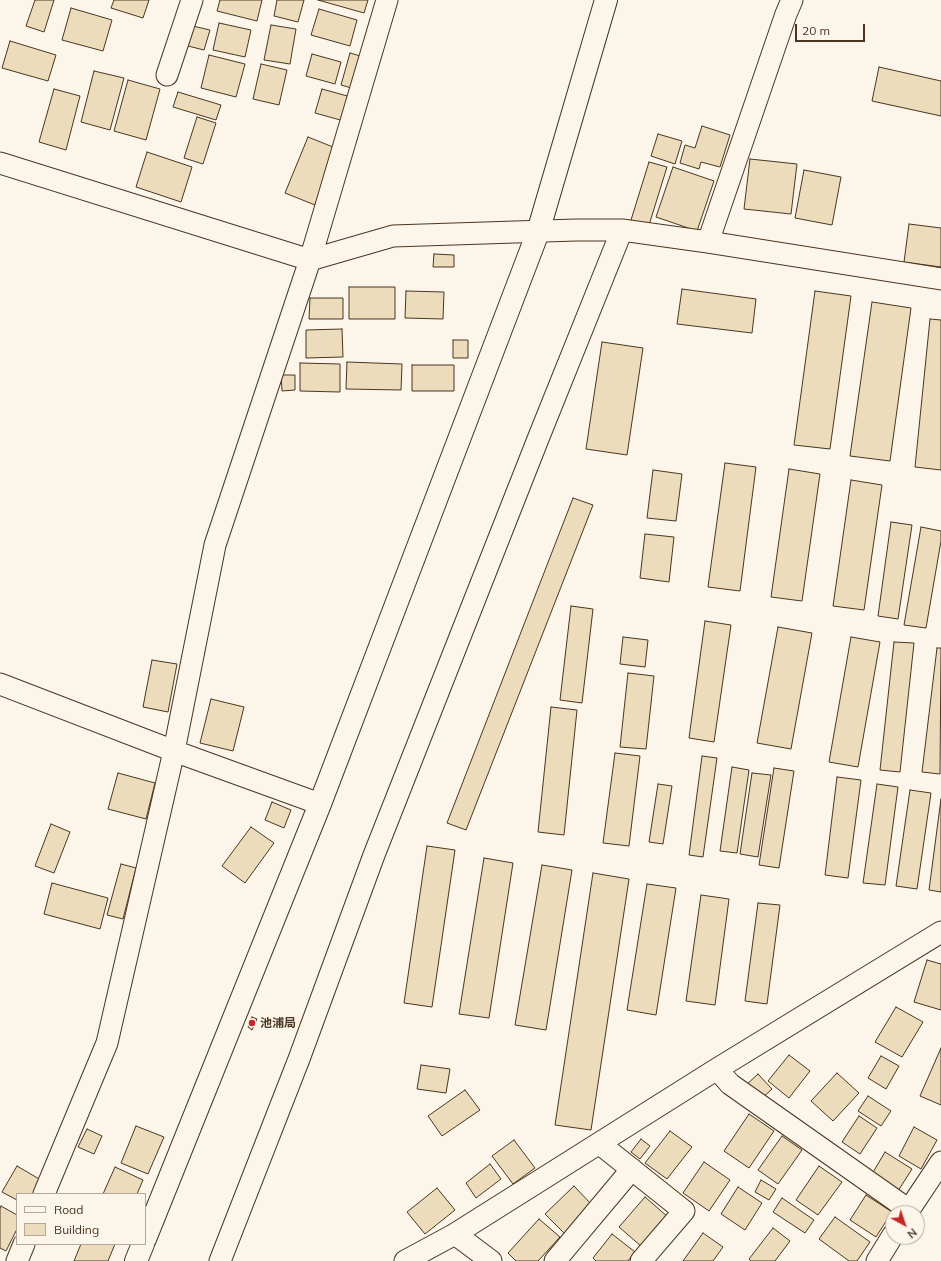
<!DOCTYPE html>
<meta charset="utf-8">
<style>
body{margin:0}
#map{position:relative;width:941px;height:1261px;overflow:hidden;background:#fbf6e9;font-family:Mulish,sans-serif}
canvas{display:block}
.legend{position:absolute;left:16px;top:1193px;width:130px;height:52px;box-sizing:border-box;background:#fbf6e9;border:1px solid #b4a999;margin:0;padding:5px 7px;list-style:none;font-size:12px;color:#4a3520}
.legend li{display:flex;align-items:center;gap:8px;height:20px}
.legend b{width:20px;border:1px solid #b4a999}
.north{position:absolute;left:885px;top:1205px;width:40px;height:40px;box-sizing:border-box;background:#fbf6e9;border:1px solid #b4a999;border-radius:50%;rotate:140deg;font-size:11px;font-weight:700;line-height:16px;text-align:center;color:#4a3520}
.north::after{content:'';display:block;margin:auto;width:14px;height:18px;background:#c62828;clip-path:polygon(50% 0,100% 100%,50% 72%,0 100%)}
.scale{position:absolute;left:795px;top:24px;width:70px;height:18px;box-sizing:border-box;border:2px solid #4a3520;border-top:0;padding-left:5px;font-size:12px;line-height:14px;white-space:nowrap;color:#4a3520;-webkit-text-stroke:3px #fbf6e9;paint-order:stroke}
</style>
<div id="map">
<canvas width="941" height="1261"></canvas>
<ul class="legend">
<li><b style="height:5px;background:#fbf6e9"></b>Road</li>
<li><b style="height:11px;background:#ecdcbc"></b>Building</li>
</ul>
<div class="north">N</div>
<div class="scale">20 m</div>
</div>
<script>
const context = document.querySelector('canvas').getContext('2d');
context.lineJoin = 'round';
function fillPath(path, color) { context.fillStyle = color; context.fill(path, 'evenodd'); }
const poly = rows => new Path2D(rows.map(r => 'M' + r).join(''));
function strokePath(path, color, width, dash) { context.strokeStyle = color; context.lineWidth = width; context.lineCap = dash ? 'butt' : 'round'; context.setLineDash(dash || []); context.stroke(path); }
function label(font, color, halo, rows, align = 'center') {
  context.font = font + ' Mulish,"Noto Sans JP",sans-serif'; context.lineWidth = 3; context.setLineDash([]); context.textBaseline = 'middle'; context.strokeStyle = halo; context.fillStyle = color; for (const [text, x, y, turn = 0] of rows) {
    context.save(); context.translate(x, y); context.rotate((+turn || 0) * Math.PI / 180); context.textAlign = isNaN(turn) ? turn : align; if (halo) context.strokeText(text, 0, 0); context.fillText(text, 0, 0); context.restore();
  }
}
const building = poly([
 [35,0,54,0,44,32,26,26,35,0],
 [114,0,149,0,143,18,111,8,114,0],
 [220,0,262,0,257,21,217,11,220,0],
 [277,0,304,0,298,22,274,16,277,0],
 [318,0,368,0,364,13,318,0],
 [71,8,112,20,103,51,62,40,71,8],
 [319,9,357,20,350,46,311,35,319,9],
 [219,23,251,30,245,57,213,50,219,23],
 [271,25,296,29,290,64,264,60,271,25],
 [193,26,210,30,204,50,188,46,193,26],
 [10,41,56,55,48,81,2,68,10,41],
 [350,53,364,57,355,89,341,85,350,53],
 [312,54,341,62,335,84,306,76,312,54],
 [209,55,245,64,236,97,201,88,209,55],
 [261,64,287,70,279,105,253,99,261,64],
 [879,67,941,81,941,116,872,101,879,67],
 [94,71,124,78,110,130,81,122,94,71],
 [128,80,160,89,146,140,114,131,128,80],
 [54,89,80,96,66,150,39,142,54,89],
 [322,89,351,97,344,121,315,113,322,89],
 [178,92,221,105,216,120,173,107,178,92],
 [197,117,216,123,203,164,184,158,197,117],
 [702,126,730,135,720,167,701,162,699,169,680,163,685,145,695,148,702,126],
 [658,134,682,141,675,164,651,156,658,134],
 [308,137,338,149,315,205,285,193,308,137],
 [147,152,192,167,181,202,136,187,147,152],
 [750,159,797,164,791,214,744,209,750,159],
 [649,162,667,167,649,225,631,220,649,162],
 [673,167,714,181,697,231,656,217,673,167],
 [804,170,841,177,832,225,795,218,804,170],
 [909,224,941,228,941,267,904,262,909,224],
 [434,254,454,255,454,267,433,267,434,254],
 [349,287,395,287,395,319,349,319,349,287],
 [682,289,756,299,752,333,677,324,682,289],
 [406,291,444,292,443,319,405,318,406,291],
 [815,291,851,296,830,449,794,445,815,291],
 [310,298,343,298,343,319,309,319,310,298],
 [872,302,911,308,890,461,850,456,872,302],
 [930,319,941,320,941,470,915,467,930,319],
 [342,329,343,357,306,358,306,330,342,329],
 [453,340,468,340,468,358,453,358,453,340],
 [602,342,643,348,627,455,586,449,602,342],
 [347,362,402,364,401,390,346,389,347,362],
 [300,363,340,364,340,392,300,391,300,363],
 [412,365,454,365,454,391,412,391,412,365],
 [281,375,295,375,295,390,282,391,281,375],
 [725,463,756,467,740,591,708,587,725,463],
 [789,469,820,474,802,601,771,597,789,469],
 [653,470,682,474,676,521,647,518,653,470],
 [851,480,882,485,864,610,833,606,851,480],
 [573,498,593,505,466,830,447,823,573,498],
 [891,522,912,525,898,619,878,616,891,522],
 [921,527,941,531,941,541,926,628,904,625,921,527],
 [645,534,674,537,669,582,640,578,645,534],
 [571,606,593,609,582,703,560,700,571,606],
 [705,621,731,625,714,742,689,738,705,621],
 [778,627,812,633,791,749,757,743,778,627],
 [623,637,648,640,645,667,620,664,623,637],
 [851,637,880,642,858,767,829,762,851,637],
 [894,642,914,643,900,772,880,770,894,642],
 [937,648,941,648,940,774,922,772,937,648],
 [152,660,177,664,168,712,143,707,152,660],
 [628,673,654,676,646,749,620,747,628,673],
 [211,699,244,707,233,751,200,743,211,699],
 [551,707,577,710,564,835,538,832,551,707],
 [615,753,640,756,629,846,603,843,615,753],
 [702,756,717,758,703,857,689,855,702,756],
 [732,767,749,770,737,853,720,851,732,767],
 [774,768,794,771,779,868,759,865,774,768],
 [118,773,155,783,146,819,108,809,118,773],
 [752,773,771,775,758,857,740,854,752,773],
 [837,777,861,780,848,878,825,875,837,777],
 [658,784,672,786,663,844,649,842,658,784],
 [877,784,898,787,885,885,863,883,877,784],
 [910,790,931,793,917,889,896,886,910,790],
 [941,799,941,892,929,890,941,799],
 [272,802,291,810,284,828,265,820,272,802],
 [51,824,70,832,54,873,35,866,51,824],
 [251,827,274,843,245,883,222,866,251,827],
 [427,846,455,850,432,1007,404,1003,427,846],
 [484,858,513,863,489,1018,459,1014,484,858],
 [121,864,136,868,123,919,107,915,121,864],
 [542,865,572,870,546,1030,515,1025,542,865],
 [593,873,629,879,591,1130,555,1125,593,873],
 [52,883,108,898,100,929,44,914,52,883],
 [647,884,676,888,656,1015,627,1010,647,884],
 [701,895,729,899,715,1005,686,1001,701,895],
 [758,903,780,905,767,1004,745,1001,758,903],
 [927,960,941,964,941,1010,914,1002,927,960],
 [896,1007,923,1022,902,1057,875,1042,896,1007],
 [252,1017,257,1019,252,1030,248,1027,252,1017],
 [941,1048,941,1105,920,1096,941,1048],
 [789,1055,810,1071,789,1098,768,1081,789,1055],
 [881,1056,899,1066,886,1089,868,1078,881,1056],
 [421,1065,450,1069,446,1093,417,1089,421,1065],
 [837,1073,859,1093,833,1121,811,1101,837,1073],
 [758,1074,772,1089,759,1101,745,1086,758,1074],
 [465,1090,480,1110,442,1136,428,1116,465,1090],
 [868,1096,891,1111,881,1126,858,1111,868,1096],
 [749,1114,774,1131,749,1168,724,1151,749,1114],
 [859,1116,877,1128,860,1154,842,1142,859,1116],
 [136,1126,164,1137,148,1174,121,1163,136,1126],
 [914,1127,937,1140,921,1169,899,1156,914,1127],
 [87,1129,102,1136,94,1154,78,1147,87,1129],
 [670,1131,692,1147,667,1179,645,1163,670,1131],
 [782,1136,802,1150,778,1184,758,1170,782,1136],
 [641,1139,650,1146,640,1159,631,1152,641,1139],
 [514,1140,535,1168,513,1184,492,1156,514,1140],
 [885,1152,912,1169,898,1191,872,1174,885,1152],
 [704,1162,730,1180,709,1211,683,1193,704,1162],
 [490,1164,501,1179,476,1198,466,1183,490,1164],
 [17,1166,41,1180,33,1194,17,1194,17,1200,2,1192,17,1166],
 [819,1166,842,1182,818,1215,796,1200,819,1166],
 [115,1167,143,1180,137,1194,103,1194,115,1167],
 [761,1180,776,1189,769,1200,755,1192,761,1180],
 [574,1186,592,1205,564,1233,545,1214,574,1186],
 [738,1187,762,1203,745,1230,721,1214,738,1187],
 [437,1188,455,1210,425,1234,407,1212,437,1188],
 [866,1195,892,1212,876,1237,850,1220,866,1195],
 [645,1197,668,1217,642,1247,619,1227,645,1197],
 [782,1198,814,1220,805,1233,773,1212,782,1198],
 [1,1206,17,1215,17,1229,6,1251,0,1248,0,1209,1,1206],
 [835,1217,870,1242,857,1261,849,1261,819,1239,835,1217],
 [539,1219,560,1237,538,1261,516,1261,508,1253,539,1219],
 [773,1228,790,1241,775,1261,751,1261,749,1259,773,1228],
 [703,1233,723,1247,713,1261,683,1261,703,1233],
 [612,1234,635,1252,628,1261,596,1261,593,1258,612,1234],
 [81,1244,115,1244,108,1261,74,1261,81,1244]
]);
fillPath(building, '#ecdcbc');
strokePath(building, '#4a3520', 1);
const street = poly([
 [167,75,192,0],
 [0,163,310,260,393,236,576,230,622,230,708,242,941,279],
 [708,242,786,14,792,0],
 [0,684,174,751,320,804],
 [717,1069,730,1084,909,1210],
 [600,1144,684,1211,641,1261],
 [44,1194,107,1043,174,751,215,545,310,260,387,0],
 [907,1213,941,1162],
 [455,1234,491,1261],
 [17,1261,24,1244],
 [220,1261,299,1059,374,855,538,439,622,230],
 [405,1261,455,1234,717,1069,941,932],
 [555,1261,632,1169],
 [877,1261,893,1235]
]);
const secondary = poly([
 [145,1239,320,804,538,232,606,0],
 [136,1261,143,1244]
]);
strokePath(street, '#4a3520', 23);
strokePath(secondary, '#4a3520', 24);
strokePath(street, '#fbf6e9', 21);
strokePath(secondary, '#fbf6e9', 22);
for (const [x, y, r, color] of [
 [252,1023,4,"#c62828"]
]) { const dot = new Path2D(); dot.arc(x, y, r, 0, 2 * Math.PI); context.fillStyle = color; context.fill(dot); strokePath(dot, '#fbf6e9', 1.5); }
label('bold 12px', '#4a3520', '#fbf6e9', [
 ["池浦局",260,1023]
], 'left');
</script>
